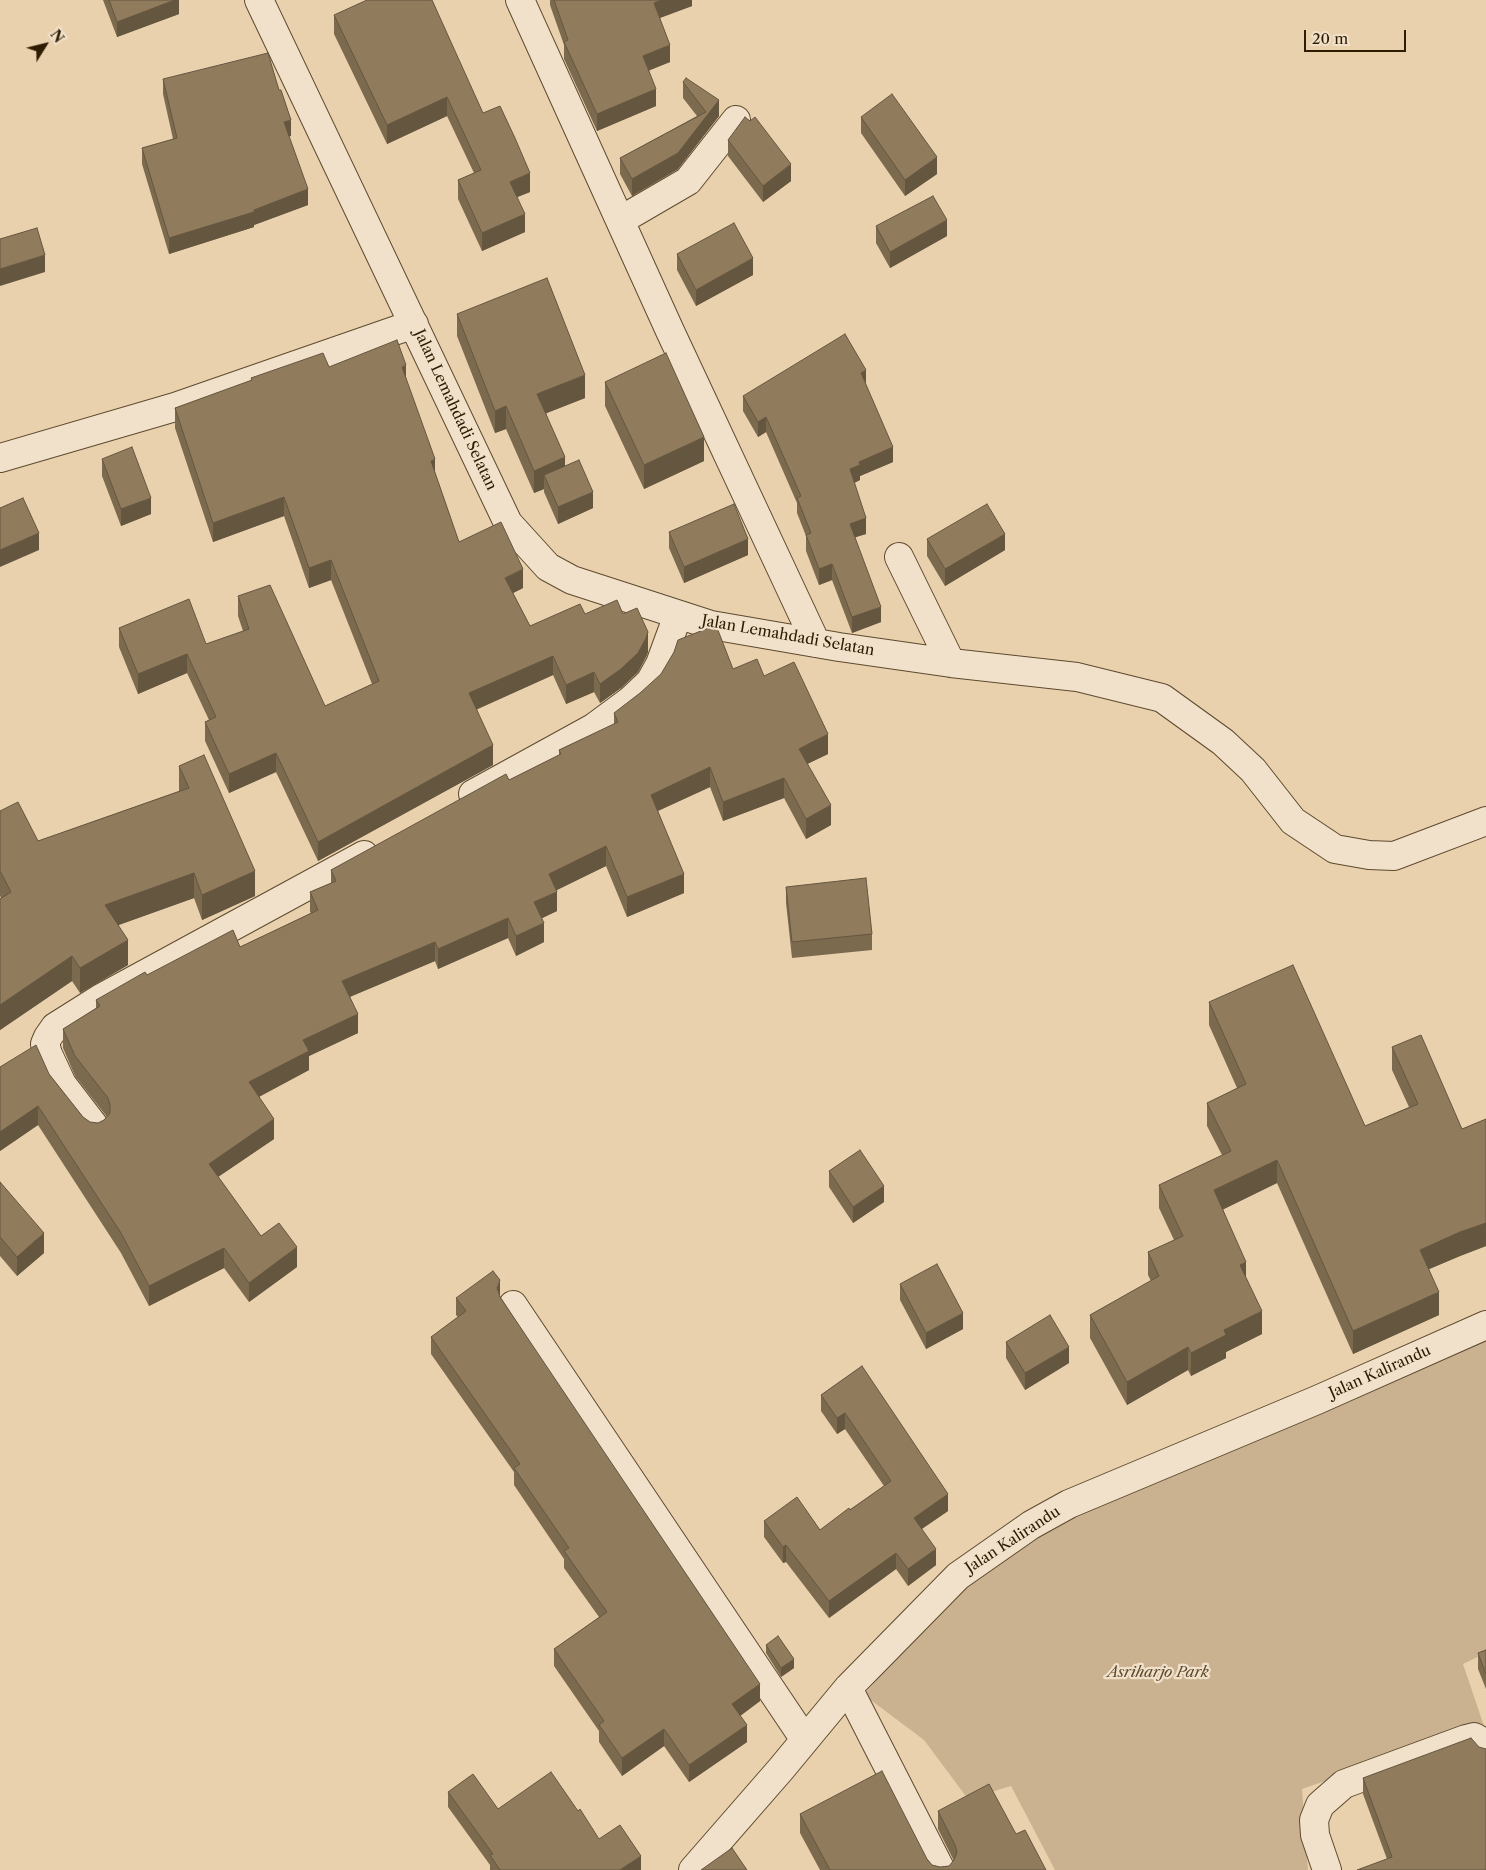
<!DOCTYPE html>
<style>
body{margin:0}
#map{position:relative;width:1486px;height:1870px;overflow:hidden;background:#ead1ae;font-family:"Libre Caslon Text",serif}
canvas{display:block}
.north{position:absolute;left:20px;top:20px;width:50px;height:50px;-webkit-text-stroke:4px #f1e1ca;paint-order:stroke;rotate:54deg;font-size:14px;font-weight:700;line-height:20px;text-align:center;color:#2e1d03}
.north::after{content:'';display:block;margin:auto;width:18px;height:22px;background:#2e1d03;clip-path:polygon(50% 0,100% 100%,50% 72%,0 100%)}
.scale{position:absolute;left:1304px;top:30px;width:102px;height:22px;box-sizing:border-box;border:2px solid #2e1d03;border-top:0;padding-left:6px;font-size:15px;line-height:18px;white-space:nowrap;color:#2e1d03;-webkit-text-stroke:4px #f1e1ca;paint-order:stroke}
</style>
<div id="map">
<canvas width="1486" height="1870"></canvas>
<div class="north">N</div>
<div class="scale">20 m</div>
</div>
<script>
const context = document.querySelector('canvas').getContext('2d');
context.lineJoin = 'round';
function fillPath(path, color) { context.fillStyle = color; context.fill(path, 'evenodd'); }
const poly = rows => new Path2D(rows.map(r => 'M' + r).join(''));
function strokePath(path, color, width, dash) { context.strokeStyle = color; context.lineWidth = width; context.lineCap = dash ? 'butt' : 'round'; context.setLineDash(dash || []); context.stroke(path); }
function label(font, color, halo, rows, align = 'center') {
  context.font = font + ' "Libre Caslon Text",serif'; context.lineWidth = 4.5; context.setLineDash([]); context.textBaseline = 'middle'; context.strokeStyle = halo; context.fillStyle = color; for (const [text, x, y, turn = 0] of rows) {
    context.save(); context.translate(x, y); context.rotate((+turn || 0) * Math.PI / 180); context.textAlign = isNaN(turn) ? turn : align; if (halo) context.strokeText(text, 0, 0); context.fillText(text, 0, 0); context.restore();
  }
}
fillPath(poly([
 [1486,1325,1486,1653,1463,1664,1484,1726,1302,1789,1308,1870,1055,1870,1011,1786,968,1799,924,1740,864,1695,946,1598,1070,1507]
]), '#cab291');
const minor = poly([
 [259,0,508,523,548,567,572,580,711,625,839,647,951,663,1077,677,1162,698,1223,742,1253,770,1293,821,1335,849,1369,855,1394,856,1486,821],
 [520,0,670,331,816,643],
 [621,220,688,181,736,120],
 [0,458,175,407,414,324],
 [899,557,951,663],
 [473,794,593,728,631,700,650,682,660,664,678,615],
 [95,1127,62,1084,48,1054,45,1044,48,1037,55,1027,101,998,364,855],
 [513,1305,805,1740],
 [848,1688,941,1870],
 [693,1870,781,1769,848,1688,958,1576,1031,1525,1069,1504,1317,1400,1486,1325],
 [1327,1870,1315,1835,1314,1820,1320,1805,1344,1784,1466,1739,1474,1737,1481,1741,1486,1749]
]);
strokePath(minor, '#5d4a2e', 30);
strokePath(minor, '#f1e1ca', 28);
fillPath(poly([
 [103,0,180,0,179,0,179,14,117,37],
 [550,0,692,0,692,6,660,18,670,62,649,70,656,106,597,131,564,59,564,45,550,5],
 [334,15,483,113,530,192,517,197,525,232,482,251,458,199,458,180,474,173,447,116,387,144,334,34],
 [163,79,291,136,289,136,308,205,254,225,254,227,169,254,142,164,142,148,173,139,163,94],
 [683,82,719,116,678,169,632,196,620,174,620,158,697,116,683,98],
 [861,117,937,174,905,196,861,133],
 [728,140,791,181,763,202,728,156],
 [876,226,947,236,890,268,876,243],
 [677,254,753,275,696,306,677,270],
 [457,314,585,398,546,413,565,466,593,508,558,524,544,492,544,489,534,493,506,429,495,433,457,336],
 [329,367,406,380,435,473,459,542,523,588,513,593,530,626,585,614,623,614,648,652,646,657,638,672,621,688,600,703,594,692,566,704,553,675,477,709,493,765,318,861,276,772,229,793,205,741,205,722,209,720,187,673,138,694,119,647,119,628,206,644,243,631,238,616,238,596,325,706,372,684,331,580,309,588,284,516,213,542,175,428,175,408,251,381,251,378],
 [605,382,704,461,644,489,605,406],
 [866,385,893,462,860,476,860,480,854,483,866,534,855,537,881,622,852,633,832,580,819,585,806,551,806,536,797,513,797,503,766,432,758,437,743,411,743,396],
 [102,459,151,514,121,526,102,476],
 [669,532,748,555,684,583,669,548],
 [927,539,1005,550,945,586,927,556],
 [733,669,764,676,828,754,807,764,831,825,806,839,784,798,723,821,710,787,658,811,684,893,627,917,606,866,556,890,557,911,542,918,544,942,516,956,508,938,438,969,435,961,350,997,358,1033,309,1056,309,1070,259,1097,274,1139,218,1177,261,1236,297,1267,249,1302,224,1268,149,1306,121,1253,38,1125,0,1151,0,1067,49,1074,83,1117,90,1122,98,1123,104,1120,107,1117,75,1076,63,1048,63,1029,96,1008,96,1000,147,975,240,947,311,913,310,912,310,892,331,883,331,870,559,755,559,750,614,724,614,713],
 [179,766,255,896,202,920,194,898,118,925,128,965,80,993,72,981,0,1030,0,899,1,898,0,896,0,811,38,841,179,791],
 [786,887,872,934,872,950,792,958,786,903],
 [1209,1002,1365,1126,1409,1107,1392,1070,1392,1047,1462,1129,1486,1119,1486,1246,1460,1256,1429,1269,1439,1315,1353,1354,1277,1183,1223,1209,1246,1278,1262,1334,1226,1352,1226,1358,1191,1376,1188,1370,1127,1405,1090,1338,1090,1315,1151,1281,1148,1275,1148,1252,1174,1240,1159,1208,1159,1185,1222,1155,1207,1126,1207,1103,1237,1088,1209,1025],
 [829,1171,884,1202,853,1223,829,1187],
 [0,1182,44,1253,17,1276,0,1256],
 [900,1284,963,1329,926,1349,900,1300],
 [500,1296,760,1701,740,1716,747,1742,689,1782,664,1746,622,1776,599,1742,599,1731,554,1666,554,1649,599,1617,564,1568,564,1559,514,1485,514,1472,431,1354,431,1337,458,1317,456,1315,456,1298],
 [1006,1342,1069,1363,1025,1390,1006,1358],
 [862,1366,948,1511,922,1529,936,1565,908,1586,896,1569,829,1618,786,1562,783,1563,764,1537,764,1521,820,1530,884,1486,845,1429,837,1434,821,1411,821,1395],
 [766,1645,794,1668,781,1677,766,1653],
 [1486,1650,1486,1689,1478,1669,1478,1653],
 [1479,1747,1486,1870,1387,1859,1363,1794,1363,1778],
 [448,1792,498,1809,599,1839,641,1870,490,1870,490,1865,448,1807],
 [938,1811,1016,1834,1046,1870,820,1870,800,1833,800,1814,927,1859,932,1865,940,1867,949,1866,954,1861,938,1829]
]), '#7c6a4f');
fillPath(poly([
 [174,0,180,0,179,0,179,14,117,37,117,22],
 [662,0,692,0,692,6,654,20,654,3],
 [670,45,670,62,643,73,643,56],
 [656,89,656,106,597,131,597,114],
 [447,97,447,116,387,144,387,125],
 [719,100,719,116,678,169,632,196,632,179],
 [291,120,291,136,284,138,284,122],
 [937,157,937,174,905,196,905,180],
 [791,164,791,181,763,202,763,186],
 [530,173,530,192,510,200,510,182],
 [308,189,308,205,254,225,254,227,169,254,169,238,254,210],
 [525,214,525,232,482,251,482,233],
 [947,220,947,236,890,268,890,252],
 [45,255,45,272,0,286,0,269],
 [753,258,753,275,696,306,696,290],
 [406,365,406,385,402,367],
 [866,370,866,385,861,373],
 [585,375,585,398,537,417,537,394],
 [506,406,506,429,495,433,495,411],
 [766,417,766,432,758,437,758,422],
 [704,437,704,461,644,489,644,465],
 [893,447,893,462,860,476,860,480,850,485,850,469,859,462],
 [565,457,565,480,544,475,544,489,534,493,534,471],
 [435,459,435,478,431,461],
 [593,492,593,508,558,524,558,507],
 [284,497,284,516,213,542,213,523],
 [151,498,151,514,121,526,121,509],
 [866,518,866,534,850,539,850,524],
 [39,533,39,550,0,567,0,550],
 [1005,534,1005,550,945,586,945,569],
 [748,539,748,555,684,583,684,567],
 [331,560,331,580,309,588,309,568],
 [832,564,832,580,819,585,819,569],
 [523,569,523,588,505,597,505,578],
 [881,607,881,622,852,633,852,617],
 [648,632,648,652,646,657,638,672,621,688,600,703,600,684],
 [187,654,187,673,138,694,138,674],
 [553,656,553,675,469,713,469,693],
 [594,672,594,692,566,704,566,685],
 [828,734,828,754,799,768,799,749],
 [493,745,493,765,318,861,318,842],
 [276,753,276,772,229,793,229,774],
 [710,767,710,787,651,814,651,795],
 [784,778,784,798,723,821,723,802],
 [831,805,831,825,806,839,806,819],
 [606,846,606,866,549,894,549,874],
 [255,871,255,896,202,920,202,895],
 [194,873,194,898,105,930,105,905],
 [684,874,684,893,627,917,627,897],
 [557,892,557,911,534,922,534,902],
 [508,918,508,938,438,969,438,949],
 [544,923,544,942,516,956,516,936],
 [128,940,128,965,80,993,80,968],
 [435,942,435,961,342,1000,342,981],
 [72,956,72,981,0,1030,0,1005],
 [358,1014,358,1033,309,1056,309,1070,249,1102,249,1082,303,1040],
 [38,1106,38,1125,0,1151,0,1132],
 [274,1119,274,1139,209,1183,209,1164],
 [1277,1160,1277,1183,1214,1214,1214,1190],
 [884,1186,884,1202,853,1223,853,1207],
 [1486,1223,1486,1246,1460,1256,1420,1273,1420,1250,1460,1232],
 [44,1233,44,1253,17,1276,17,1257],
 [297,1247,297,1267,249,1302,249,1283],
 [224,1248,224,1268,149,1306,149,1286],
 [1246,1262,1246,1285,1240,1265],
 [500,1280,500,1297,497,1288],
 [1439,1292,1439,1315,1353,1354,1353,1331],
 [1262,1311,1262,1334,1226,1352,1226,1358,1191,1376,1191,1353,1224,1330],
 [963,1313,963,1329,926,1349,926,1333],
 [1069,1347,1069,1363,1025,1390,1025,1373],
 [1188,1347,1188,1370,1127,1405,1127,1382],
 [845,1413,845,1429,837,1434,837,1418],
 [948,1494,948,1511,914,1534,914,1518],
 [786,1545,786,1562,783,1563,783,1547],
 [936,1549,936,1565,908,1586,908,1569],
 [896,1553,896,1569,829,1618,829,1601],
 [794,1659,794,1668,781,1677,781,1668],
 [760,1684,760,1701,732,1722,732,1704],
 [747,1725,747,1742,689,1782,689,1765],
 [664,1729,664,1746,622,1776,622,1758],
 [641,1856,641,1870,620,1870]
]), '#655640');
const building = poly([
 [109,0,175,0,117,22,109,0],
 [367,0,432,0,483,113,500,106,515,138,530,173,510,182,525,214,482,233,458,180,481,170,447,97,387,125,334,15,367,0],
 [554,0,662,0,654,3,670,45,643,56,656,89,597,114,564,42,568,40,554,0],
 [268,53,279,90,281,90,291,120,284,122,308,189,254,210,254,212,169,238,142,148,177,138,163,79,268,53],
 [686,78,719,100,678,153,632,179,620,158,706,112,683,82,686,78],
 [892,94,937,157,905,180,861,117,892,94],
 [745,117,750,121,755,117,791,164,763,186,728,140,745,117],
 [933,196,947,220,890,252,876,226,933,196],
 [734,223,753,258,696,290,677,254,734,223],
 [37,228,45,255,0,269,0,239,37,228],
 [547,278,585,375,537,394,565,457,534,471,506,406,495,411,457,314,547,278],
 [845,334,866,370,861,373,893,447,859,462,860,465,850,469,866,518,850,524,881,607,852,617,832,564,819,569,806,535,811,533,797,498,801,496,766,417,758,422,743,396,845,334],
 [397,340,406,365,402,367,435,459,431,461,459,542,501,522,523,569,505,578,530,626,580,604,585,614,617,600,623,614,637,608,648,632,646,638,638,653,621,669,600,684,594,672,566,685,553,656,469,693,493,745,318,842,276,753,229,774,205,722,216,717,187,654,138,674,119,628,189,599,206,644,249,629,238,596,270,585,325,706,379,681,331,560,309,568,284,497,213,523,175,408,252,380,251,378,323,353,329,367,397,340],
 [666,353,704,437,644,465,605,382,666,353],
 [132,447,151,498,121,509,102,459,132,447],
 [579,460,593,492,558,507,544,475,579,460],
 [23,498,39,533,0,550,0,508,23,498],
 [734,504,748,539,684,567,669,532,734,504],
 [987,504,1005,534,945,569,927,539,987,504],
 [716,625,733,669,757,659,764,676,794,662,828,734,799,749,831,805,806,819,784,778,723,802,710,767,651,795,684,874,627,897,606,846,549,874,557,892,534,902,544,923,516,936,508,918,438,949,435,942,342,981,358,1014,303,1040,309,1051,249,1082,274,1119,209,1164,261,1236,279,1223,297,1247,249,1283,224,1248,149,1286,121,1233,38,1106,0,1132,0,1067,36,1045,49,1074,83,1117,90,1122,98,1123,104,1120,110,1113,110,1105,108,1098,75,1056,63,1029,100,1006,96,1000,145,972,147,975,233,930,240,947,318,910,310,892,336,881,331,870,506,774,509,780,561,754,559,750,618,722,614,713,640,693,661,674,674,652,678,640,716,625],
 [204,755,255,871,202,895,194,873,105,905,128,940,80,968,72,956,0,1005,0,899,11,892,0,871,0,811,18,802,38,841,189,788,179,766,204,755],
 [866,878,872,934,792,942,786,887,866,878],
 [1293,965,1365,1126,1418,1104,1392,1047,1421,1035,1462,1129,1486,1119,1486,1223,1460,1232,1420,1250,1439,1292,1353,1331,1277,1160,1214,1190,1246,1262,1240,1265,1262,1311,1224,1330,1226,1335,1191,1353,1188,1347,1127,1382,1090,1315,1159,1276,1148,1252,1183,1236,1159,1185,1231,1151,1207,1103,1246,1084,1209,1002,1293,965],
 [860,1150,884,1186,853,1207,829,1171,860,1150],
 [0,1182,44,1233,17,1257,0,1237,0,1182],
 [937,1264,963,1313,926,1333,900,1284,937,1264],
 [493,1271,500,1280,497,1288,500,1297,760,1684,732,1704,747,1725,689,1765,664,1729,622,1758,599,1725,604,1721,554,1649,607,1612,564,1551,569,1548,514,1468,520,1464,431,1337,466,1311,456,1298,493,1271],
 [1050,1315,1069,1347,1025,1373,1006,1342,1050,1315],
 [862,1366,948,1494,914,1518,936,1549,908,1569,896,1553,829,1601,786,1545,783,1547,764,1521,797,1497,820,1530,849,1508,850,1510,891,1481,845,1413,837,1418,821,1395,862,1366],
 [778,1636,794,1659,781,1668,766,1645,778,1636],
 [1486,1650,1486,1674,1478,1653,1486,1650],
 [1471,1738,1479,1747,1486,1749,1486,1870,1357,1870,1392,1857,1363,1778,1471,1738],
 [882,1771,927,1859,932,1865,940,1867,949,1866,954,1860,957,1852,955,1845,938,1811,989,1784,1016,1834,1025,1830,1046,1870,830,1870,800,1814,882,1771],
 [551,1772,578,1811,580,1809,599,1839,620,1825,641,1856,620,1870,500,1870,490,1855,493,1854,448,1792,473,1774,498,1809,551,1772],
 [732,1848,747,1870,701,1870,732,1848]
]);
fillPath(building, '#907b5c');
strokePath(building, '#655640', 1);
label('15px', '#2e1d03', '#f1e1ca', [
 ["Jalan Lemahdadi Selatan",455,410,65],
 ["Jalan Lemahdadi Selatan",788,636,10],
 ["Jalan Kalirandu",1380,1372,-24],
 ["Jalan Kalirandu",1013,1540,-33]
]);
label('italic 15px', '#5d4a2e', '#f1e1ca', [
 ["Asriharjo Park",1158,1673]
]);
</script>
